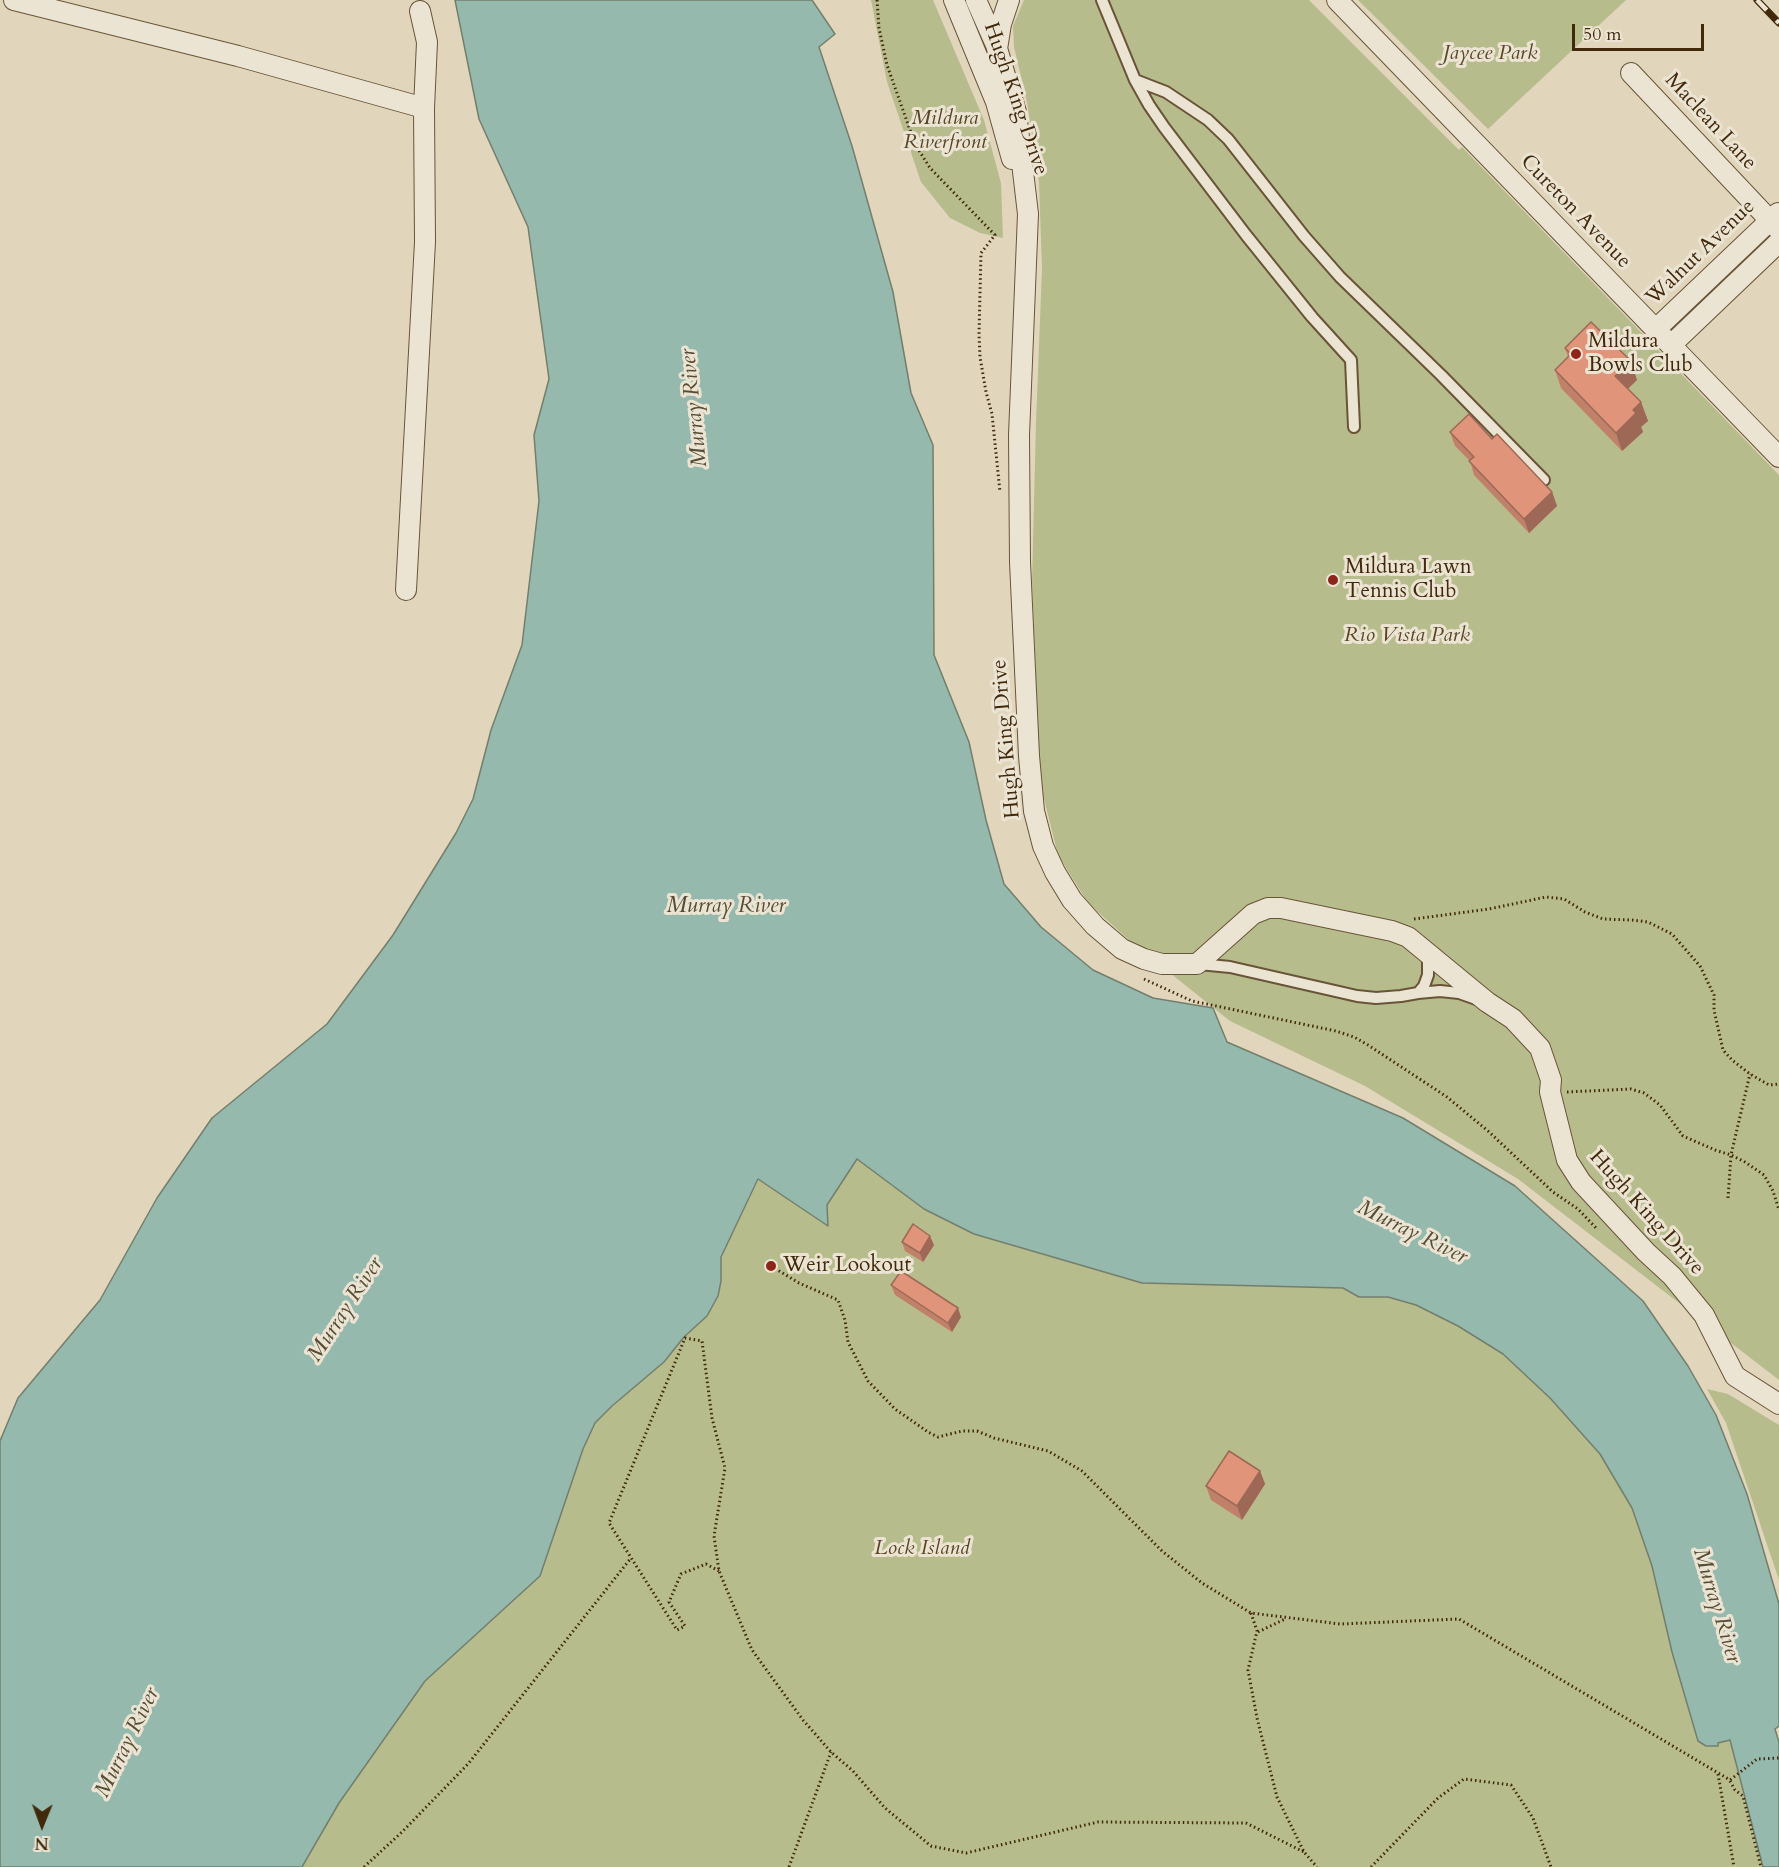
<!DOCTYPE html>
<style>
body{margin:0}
#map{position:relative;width:1779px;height:1867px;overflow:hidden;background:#e1d6bc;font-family:Cardo,serif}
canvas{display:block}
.north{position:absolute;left:12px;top:1795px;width:60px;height:60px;-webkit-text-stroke:4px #ece4d3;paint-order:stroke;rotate:181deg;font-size:16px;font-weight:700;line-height:24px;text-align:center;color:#41290b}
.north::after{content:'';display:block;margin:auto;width:21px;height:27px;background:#41290b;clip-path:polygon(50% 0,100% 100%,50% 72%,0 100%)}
.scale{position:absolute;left:1572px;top:24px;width:132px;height:27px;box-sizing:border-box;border:3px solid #41290b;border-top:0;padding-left:8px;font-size:18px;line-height:21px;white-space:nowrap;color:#41290b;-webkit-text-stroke:4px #ece4d3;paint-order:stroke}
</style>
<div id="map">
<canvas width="1779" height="1867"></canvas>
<div class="north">N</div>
<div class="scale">50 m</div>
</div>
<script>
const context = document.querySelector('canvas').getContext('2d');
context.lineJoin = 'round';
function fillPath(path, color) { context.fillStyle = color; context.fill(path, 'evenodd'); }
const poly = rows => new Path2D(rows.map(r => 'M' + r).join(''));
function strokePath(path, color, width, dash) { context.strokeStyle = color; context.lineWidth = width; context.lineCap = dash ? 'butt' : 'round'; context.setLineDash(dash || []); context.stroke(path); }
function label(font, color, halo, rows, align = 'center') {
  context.font = font + ' Cardo,serif'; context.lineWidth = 6; context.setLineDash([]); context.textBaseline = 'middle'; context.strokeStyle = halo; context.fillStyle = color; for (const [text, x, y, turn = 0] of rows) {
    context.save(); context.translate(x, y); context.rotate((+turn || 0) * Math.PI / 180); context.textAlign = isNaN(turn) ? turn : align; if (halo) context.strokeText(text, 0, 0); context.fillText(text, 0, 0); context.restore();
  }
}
fillPath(poly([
 [871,0,933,0,984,120,1001,183,1003,238,980,233,950,218,921,182,887,82],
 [1024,0,1309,0,1459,150,1462,147,1779,475,1779,1380,1518,1179,1365,1086,1230,1021,1130,941,1088,903,1058,855,1040,783,1032,581,1036,422,1042,269,1039,182,1027,102,1014,47,1013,26],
 [1358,0,1626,0,1488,129],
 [857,1159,924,1209,974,1234,1142,1283,1343,1288,1359,1297,1388,1297,1416,1305,1458,1326,1503,1354,1550,1398,1600,1454,1632,1508,1652,1566,1672,1652,1698,1741,1718,1743,1730,1740,1763,1867,302,1867,339,1803,425,1681,540,1576,583,1449,595,1423,707,1316,721,1281,721,1257,759,1179,828,1225,827,1205],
 [1707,1389,1728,1394,1779,1425,1779,1580,1726,1423]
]), '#b7bc8d');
const water = poly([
 [455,0,812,0,835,34,819,47,852,146,893,292,911,393,933,445,934,655,969,742,986,820,1004,884,1041,927,1093,970,1153,998,1213,1008,1227,1042,1403,1118,1515,1186,1643,1301,1688,1366,1716,1415,1747,1494,1779,1604,1779,1726,1775,1729,1779,1742,1779,1867,1763,1867,1730,1740,1718,1743,1718,1746,1706,1746,1698,1741,1672,1652,1652,1566,1632,1508,1600,1454,1550,1398,1503,1354,1458,1326,1416,1305,1388,1297,1359,1297,1343,1288,1142,1283,974,1234,924,1209,857,1159,827,1205,828,1226,758,1179,721,1257,721,1281,718,1296,707,1316,684,1337,664,1362,612,1406,595,1423,583,1449,540,1576,425,1681,339,1803,302,1867,0,1867,0,1441,18,1398,100,1300,157,1198,212,1118,327,1024,393,935,456,833,473,799,491,730,522,645,539,501,534,435,549,379,528,227,479,119,455,0]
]);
fillPath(water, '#95b9ad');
strokePath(water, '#737f6c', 1.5);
const service = poly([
 [1102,0,1135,80,1166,92,1208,120,1228,139,1304,236,1340,277,1441,375,1544,480],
 [1135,80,1149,105,1164,127,1246,235,1312,317,1351,360,1354,427],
 [1199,964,1230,967,1357,996,1376,998,1401,996,1418,993,1424,986,1428,975,1428,953],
 [1418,993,1440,991,1459,993,1476,999]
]);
const minor = poly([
 [14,0,238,56,424,108],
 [954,0,996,102,1012,159],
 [976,0,996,45,1016,112,1028,214,1019,435,1020,562,1029,756,1034,811,1043,846,1055,872,1072,900,1095,926,1122,949,1144,959,1162,964,1197,964,1253,914,1268,908,1281,908,1392,931,1408,937,1487,1002,1513,1019,1540,1048,1551,1080,1550,1092,1567,1160,1581,1182,1646,1252,1672,1276,1704,1315,1735,1376,1779,1404],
 [1337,0,1779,457],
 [997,49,1001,24,1009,0],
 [1631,73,1779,230],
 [1656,329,1778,213],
 [1671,345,1779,242],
 [406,590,425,242,424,108,427,42,420,11]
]);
strokePath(service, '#695437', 14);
strokePath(minor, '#695437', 22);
strokePath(poly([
 [877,0,879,28,887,65,915,144,930,168,995,235,981,253,979,334,980,357,986,392,992,414,1000,492],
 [1414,919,1489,909,1546,897,1564,899,1585,912,1603,919,1632,920,1648,922,1672,934,1700,966,1714,995,1714,1010,1723,1050,1732,1060,1750,1074,1769,1085,1779,1084],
 [1144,979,1192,1001,1336,1031,1354,1037,1368,1045,1447,1097,1488,1131,1553,1192,1578,1209,1597,1229],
 [1567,1092,1631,1089,1644,1093,1660,1105,1683,1136,1715,1150,1731,1155,1745,1162,1764,1175,1773,1191,1779,1210],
 [1728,1198,1731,1155,1750,1074],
 [771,1266,799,1283,838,1300,845,1320,848,1342,868,1381,895,1409,928,1432,938,1437,962,1431,977,1431,994,1438,1048,1451,1082,1471,1162,1551,1202,1583,1251,1613,1340,1624,1459,1619,1730,1780,1757,1759,1779,1758],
 [719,1571,706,1564,681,1574,669,1602,685,1626,677,1630,609,1523,685,1338,702,1341,712,1418,725,1468,714,1536,719,1571,752,1650,803,1720,831,1752,853,1771,885,1808,931,1846,966,1853,1098,1822,1246,1823,1304,1852],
 [1251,1613,1257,1631,1248,1670,1257,1718,1277,1797,1304,1852,1317,1867],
 [1258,1632,1285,1619],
 [1718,1774,1734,1867],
 [1730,1781,1735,1790,1743,1796,1761,1867],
 [364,1867,402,1832,468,1764,631,1558],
 [789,1867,831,1752],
 [1371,1867,1438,1798,1464,1779,1511,1785,1533,1818,1551,1867]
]), '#41290b', 3, [1.5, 3]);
strokePath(service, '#ece4d3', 10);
strokePath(minor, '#ece4d3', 20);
const rail = poly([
 [1757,0,1779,23]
]);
strokePath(rail, '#41290b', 7);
strokePath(rail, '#ece4d3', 4.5, [14]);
fillPath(poly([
 [1565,348,1637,380,1628,389,1641,402,1648,421,1641,427,1643,432,1622,451,1561,388,1555,370,1568,357],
 [1450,432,1492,439,1552,492,1557,506,1529,533,1474,475,1470,461,1455,446],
 [902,1242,934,1245,923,1262,905,1251],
 [891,1285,961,1317,952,1332,895,1295],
 [1260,1471,1265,1484,1242,1520,1211,1500,1206,1486]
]), '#c1806a');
fillPath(poly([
 [1631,361,1637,380,1622,394,1615,376],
 [1641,402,1648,421,1641,427,1643,432,1622,451,1616,433,1633,410],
 [1552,492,1557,506,1529,533,1524,519],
 [930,1236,934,1245,923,1262,920,1253],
 [958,1308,961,1317,952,1332,948,1323],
 [1260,1471,1265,1484,1242,1520,1237,1506]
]), '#9d6856');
const building = poly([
 [1591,322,1631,361,1615,376,1641,402,1633,410,1636,413,1616,433,1555,370,1571,354,1565,348,1591,322],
 [1469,414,1492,439,1497,434,1552,492,1524,519,1469,461,1474,457,1450,432,1469,414],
 [913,1224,930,1236,920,1253,902,1242,913,1224],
 [901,1271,958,1308,948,1323,891,1285,901,1271],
 [1229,1451,1260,1471,1237,1506,1206,1486,1229,1451]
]);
fillPath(building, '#e0957b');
strokePath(building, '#9d6856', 1.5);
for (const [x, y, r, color] of [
 [1576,354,6,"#8f2418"],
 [1333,580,6,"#8f2418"],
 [771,1266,6,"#8f2418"]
]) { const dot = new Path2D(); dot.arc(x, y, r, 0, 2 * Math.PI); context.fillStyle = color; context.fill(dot); strokePath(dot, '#ece4d3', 2); }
label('italic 21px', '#594625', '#ece4d3', [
 ["Jaycee Park",1490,54],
 ["Mildura",945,119],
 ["Riverfront",945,143],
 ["Rio Vista Park",1407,636],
 ["Lock Island",922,1549]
]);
label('21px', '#41290b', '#ece4d3', [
 ["Hugh King Drive",1015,99,71],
 ["Maclean Lane",1710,122,47],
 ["Cureton Avenue",1575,212,46],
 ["Walnut Avenue",1701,253,-44],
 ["Hugh King Drive",1007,739,-95],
 ["Hugh King Drive",1646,1213,48]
]);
label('21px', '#41290b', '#ece4d3', [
 ["Mildura",1588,342],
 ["Bowls Club",1588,366],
 ["Mildura Lawn",1345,568],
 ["Tennis Club",1345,592],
 ["Weir Lookout",783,1266]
], 'left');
label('italic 22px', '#564d34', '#ece4d3', [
 ["Murray River",695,408,-96],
 ["Murray River",726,907],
 ["Murray River",1412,1233,26],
 ["Murray River",346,1310,-57],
 ["Murray River",1716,1606,73],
 ["Murray River",128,1743,-64]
]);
</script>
